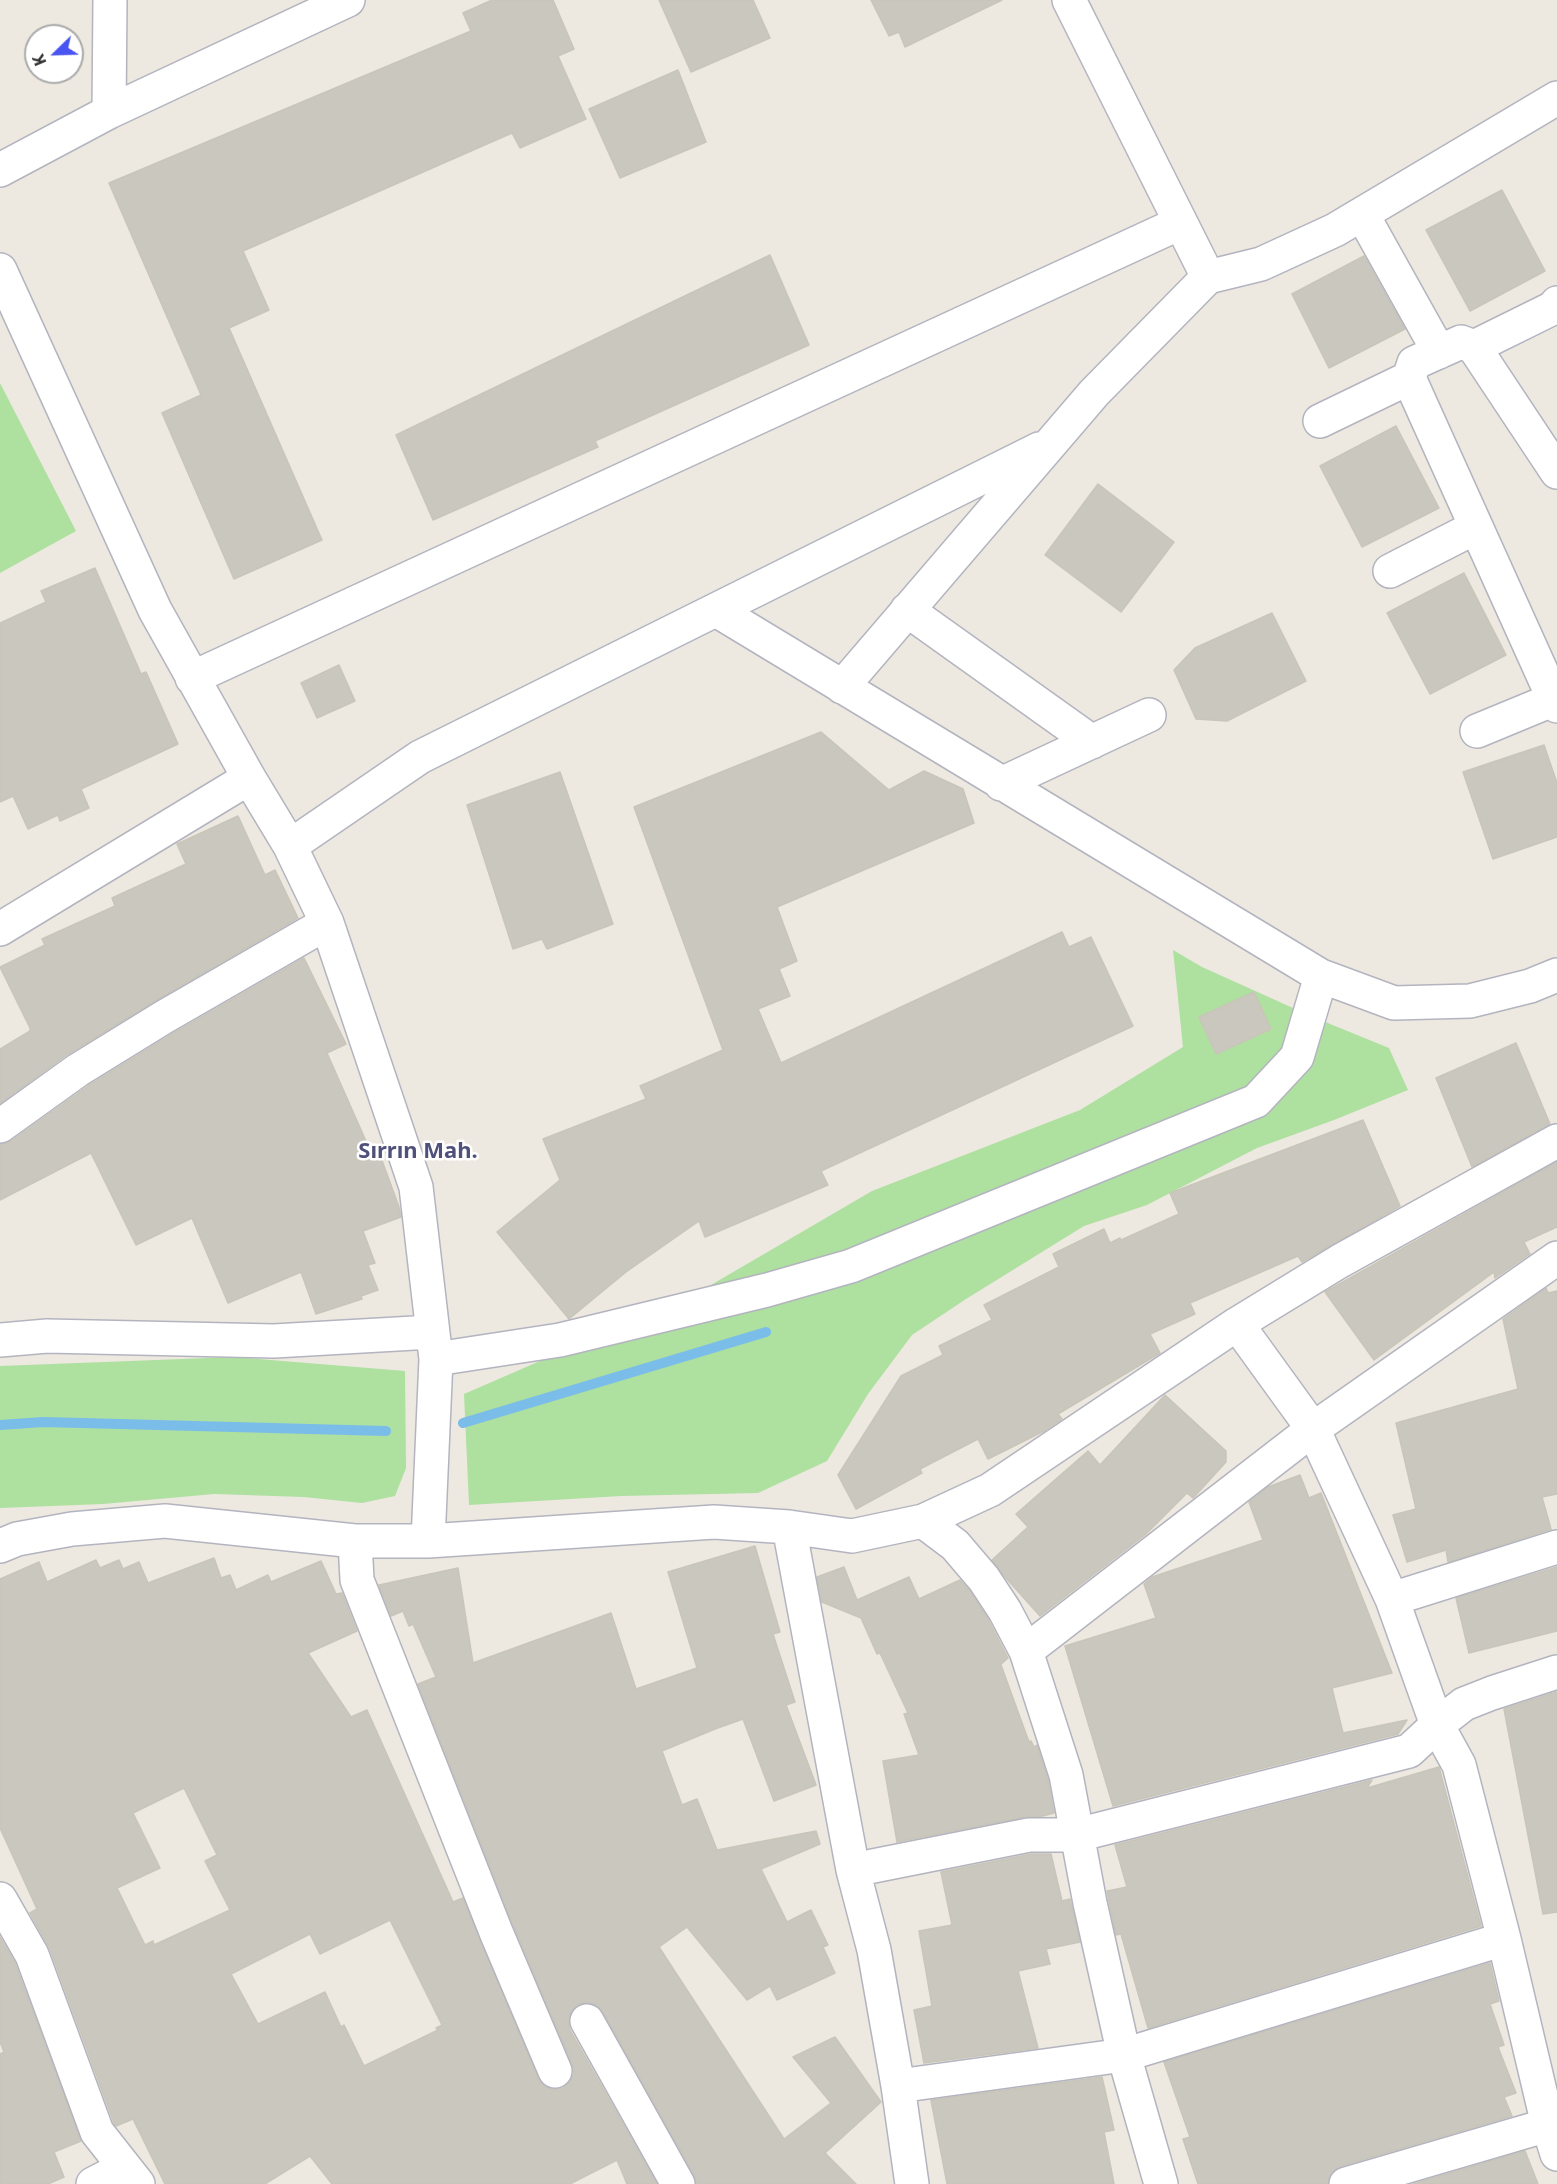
<!DOCTYPE html>
<meta charset="utf-8">
<style>
body{margin:0}
#map{position:relative;width:1557px;height:2184px;overflow:hidden;background:#ede9e0;font-family:"Noto Sans",sans-serif}
canvas{display:block}
.north{position:absolute;left:24px;top:24px;width:60px;height:60px;box-sizing:border-box;background:#fff;border:2px solid #ababab;border-radius:50%;rotate:247deg;font-size:16px;font-weight:700;line-height:24px;text-align:center;color:#2d2d2d}
.north::after{content:'';display:block;margin:auto;width:21px;height:27px;background:#4a54f0;clip-path:polygon(50% 0,100% 100%,50% 72%,0 100%)}
</style>
<div id="map">
<canvas width="1557" height="2184"></canvas>
<div class="north">K</div>
</div>
<script>
const context = document.querySelector('canvas').getContext('2d');
context.lineJoin = 'round';
function fillPath(path, color) { context.fillStyle = color; context.fill(path, 'evenodd'); }
const poly = rows => new Path2D(rows.map(r => 'M' + r).join(''));
function strokePath(path, color, width, dash) { context.strokeStyle = color; context.lineWidth = width; context.lineCap = dash ? 'butt' : 'round'; context.setLineDash(dash || []); context.stroke(path); }
function label(font, color, halo, rows, align = 'center') {
  context.font = font + ' "Noto Sans",sans-serif'; context.lineWidth = 5; context.setLineDash([]); context.textBaseline = 'middle'; context.strokeStyle = halo; context.fillStyle = color; for (const [text, x, y, turn = 0] of rows) {
    context.save(); context.translate(x, y); context.rotate((+turn || 0) * Math.PI / 180); context.textAlign = isNaN(turn) ? turn : align; if (halo) context.strokeText(text, 0, 0); context.fillText(text, 0, 0); context.restore();
  }
}
fillPath(poly([
 [0,383,76,531,0,573],
 [1173,950,1202,967,1313,1017,1389,1048,1408,1090,1334,1120,1257,1148,1147,1205,1084,1226,966,1299,912,1335,868,1394,827,1461,758,1493,621,1496,469,1505,464,1394,699,1292,872,1191,1080,1110,1183,1047],
 [234,1357,405,1371,406,1468,395,1496,362,1503,304,1497,214,1494,103,1504,0,1508,0,1366]
]), '#aee0a0');
strokePath(poly([
 [463,1423,766,1332],
 [0,1425,43,1422,386,1431]
]), '#7abde9', 10);
const building = poly([
 [492,0,553,0,574,49,558,56,586,119,520,148,512,133,243,251,269,310,229,328,322,540,234,579,162,413,201,395,109,183,471,31,463,13,492,0],
 [659,0,753,0,770,38,691,72,659,0],
 [871,0,1002,0,905,47,899,32,889,36,871,0],
 [678,70,706,142,620,178,589,109,678,70],
 [1502,190,1545,271,1470,311,1426,230,1502,190],
 [770,255,809,345,595,441,598,447,433,520,396,435,770,255],
 [1364,256,1405,329,1329,368,1292,294,1364,256],
 [1396,426,1439,508,1362,547,1320,466,1396,426],
 [1098,484,1174,542,1121,612,1045,555,1098,484],
 [95,568,141,674,146,672,178,744,81,789,89,808,60,821,58,815,28,829,13,796,0,802,0,623,46,602,41,591,95,568],
 [1464,573,1506,655,1430,694,1387,613,1464,573],
 [1272,613,1306,681,1227,721,1196,719,1174,670,1195,648,1272,613],
 [339,665,355,701,317,718,301,683,339,665],
 [821,732,889,790,924,771,963,789,974,823,777,907,797,961,779,969,790,996,758,1009,781,1063,1062,932,1069,947,1091,937,1133,1026,821,1171,828,1185,705,1237,699,1221,626,1272,569,1319,497,1232,560,1180,543,1139,646,1099,640,1086,723,1050,634,807,821,732],
 [1544,745,1557,783,1557,837,1493,859,1463,772,1544,745],
 [560,772,613,924,547,949,542,939,513,949,467,805,560,772],
 [238,816,265,875,275,870,298,918,155,1001,68,1054,0,1103,0,1049,30,1031,30,1028,0,967,45,945,42,939,115,906,112,898,186,864,177,844,238,816],
 [304,958,346,1044,327,1053,373,1157,380,1155,399,1207,401,1217,363,1231,375,1263,368,1265,378,1290,361,1296,362,1299,316,1314,301,1272,228,1303,192,1218,136,1245,91,1153,0,1200,0,1144,11,1141,88,1086,174,1033,304,958],
 [1254,992,1271,1029,1216,1054,1199,1017,1254,992],
 [1516,1043,1550,1124,1472,1167,1436,1078,1516,1043],
 [1363,1120,1400,1206,1302,1262,1298,1256,1190,1303,1195,1314,1150,1334,1160,1353,1058,1414,1062,1419,1044,1431,988,1459,978,1439,920,1469,922,1473,856,1509,838,1475,901,1376,943,1355,939,1346,992,1320,984,1305,1059,1267,1053,1254,1104,1229,1110,1243,1120,1238,1121,1240,1179,1214,1170,1193,1363,1120],
 [1557,1162,1557,1227,1524,1242,1530,1254,1495,1278,1494,1272,1374,1360,1325,1292,1557,1162],
 [1546,1288,1548,1293,1557,1291,1557,1494,1542,1497,1551,1529,1448,1562,1446,1550,1407,1562,1393,1515,1416,1509,1396,1423,1518,1389,1503,1319,1546,1288],
 [1165,1395,1226,1451,1226,1462,1195,1496,1193,1498,1187,1493,1146,1534,1040,1616,1006,1578,992,1560,1028,1527,1016,1514,1088,1451,1100,1465,1165,1395],
 [1300,1475,1309,1498,1321,1493,1392,1673,1332,1688,1343,1733,1407,1720,1398,1734,1113,1806,1065,1646,1156,1618,1144,1584,1152,1577,1263,1540,1249,1502,1268,1487,1300,1475],
 [755,1546,780,1632,773,1634,795,1702,786,1705,816,1785,774,1801,743,1719,715,1729,662,1751,682,1805,697,1799,717,1850,816,1831,820,1844,761,1869,787,1922,811,1910,828,1945,823,1947,835,1973,777,2000,770,1986,747,2000,687,1927,659,1947,784,2139,831,2103,793,2057,835,2037,881,2102,825,2153,856,2184,697,2184,694,2175,603,2012,596,2005,587,2002,577,2005,571,2012,568,2020,570,2030,657,2184,627,2184,617,2160,570,2184,332,2184,310,2156,265,2184,165,2184,133,2119,116,2126,114,2123,50,1949,30,1913,37,1909,0,1828,0,1579,39,1562,47,1582,96,1560,100,1568,119,1560,123,1569,139,1562,148,1583,214,1558,221,1578,230,1575,236,1590,268,1575,271,1582,321,1561,336,1594,342,1593,357,1631,308,1653,351,1717,367,1710,453,1902,463,1898,538,2078,544,2086,553,2090,563,2088,570,2082,574,2073,572,2064,513,1925,418,1684,436,1677,413,1624,409,1626,403,1611,391,1616,379,1585,458,1568,473,1663,611,1613,636,1689,697,1668,668,1572,755,1546],
 [184,1788,217,1855,205,1861,230,1910,154,1945,153,1941,145,1945,117,1888,160,1868,133,1813,184,1788],
 [390,1920,442,2025,436,2028,438,2030,364,2066,344,2025,341,2027,325,1992,258,2024,231,1974,310,1934,320,1954,390,1920],
 [844,1567,857,1600,909,1577,919,1599,960,1580,969,1590,989,1621,1008,1658,999,1666,1001,1665,1029,1742,1031,1741,1034,1747,1037,1745,1048,1780,1054,1813,1043,1816,1025,1817,897,1842,883,1761,919,1755,904,1714,908,1713,880,1653,877,1654,861,1618,822,1602,817,1577,844,1567],
 [1557,1567,1557,1631,1469,1653,1456,1598,1557,1567],
 [1557,1692,1557,1912,1543,1914,1504,1709,1557,1692],
 [1439,1767,1481,1926,1148,2028,1121,1934,1116,1935,1107,1891,1127,1887,1115,1845,1372,1780,1367,1788,1439,1767],
 [1031,1854,1051,1854,1062,1901,1070,1899,1080,1942,1046,1949,1050,1964,1018,1971,1038,2048,924,2063,914,2010,932,2006,919,1931,952,1925,941,1872,1031,1854],
 [0,1937,15,1963,81,2141,54,2152,64,2177,48,2184,0,2184,0,2054,4,2052,0,2042,0,1937],
 [1490,1963,1499,2001,1490,2004,1504,2045,1498,2047,1516,2093,1504,2097,1512,2116,1341,2166,1332,2172,1328,2184,1198,2184,1183,2139,1190,2137,1164,2062,1490,1963],
 [1102,2077,1114,2130,1104,2132,1114,2184,947,2184,931,2100,1102,2077],
 [1525,2151,1538,2184,1413,2184,1525,2151]
]);
fillPath(building, '#c9c7be');
strokePath(building, '#c9c5b9', 1.5);
const minor = poly([
 [1069,0,1208,277],
 [109,112,110,0],
 [0,170,109,112,348,0],
 [1362,214,1439,352],
 [0,270,155,610,249,778,290,846,327,923,416,1187,436,1359,428,1541],
 [1474,347,1555,307,1557,303],
 [1320,421,1409,378],
 [1557,472,1474,347,1461,342,1414,363,1409,378,1557,706],
 [1390,571,1476,527],
 [716,610,1321,976,1394,1003,1470,1001,1530,986,1557,975],
 [907,610,1092,742],
 [192,678,1180,223],
 [842,687,1094,393,1208,277,1261,264,1335,230,1557,98],
 [1477,731,1557,698],
 [1001,784,1149,715],
 [290,846,420,757,1039,449],
 [0,929,249,778],
 [0,1126,78,1070,164,1017,327,923],
 [1237,1324,1313,1429,1392,1599,1437,1725,1459,1765,1504,1939,1548,2125,1557,2154],
 [0,1340,47,1336,274,1341,432,1332],
 [436,1359,560,1340,767,1290,851,1266,1256,1101,1297,1057,1321,976],
 [923,1521,955,1545,984,1579,1005,1611,1026,1651,1066,1775,1090,1903,1124,2055,1161,2184],
 [789,1527,853,1870,874,1950,898,2086,912,2184],
 [355,1541,357,1580,496,1932,555,2071],
 [0,1546,17,1539,72,1529,165,1521,355,1541,428,1541,714,1522,789,1527,852,1536,923,1521,990,1490,1237,1324,1340,1261,1557,1141],
 [1392,1599,1557,1547],
 [1026,1651,1313,1429,1557,1258],
 [853,1870,1029,1835,1077,1835,1409,1751,1437,1725,1464,1704,1492,1693,1557,1672],
 [0,1899,32,1955,97,2132,138,2184],
 [587,2021,678,2184],
 [898,2086,1124,2055,1504,1939],
 [93,2184,124,2168],
 [1346,2184,1548,2125]
]);
strokePath(minor, '#b3b4bf', 36);
strokePath(minor, '#fff', 33);
label('bold 22px', '#4f517b', '#fff', [
 ["Sırrın Mah.",418,1152]
]);
</script>
